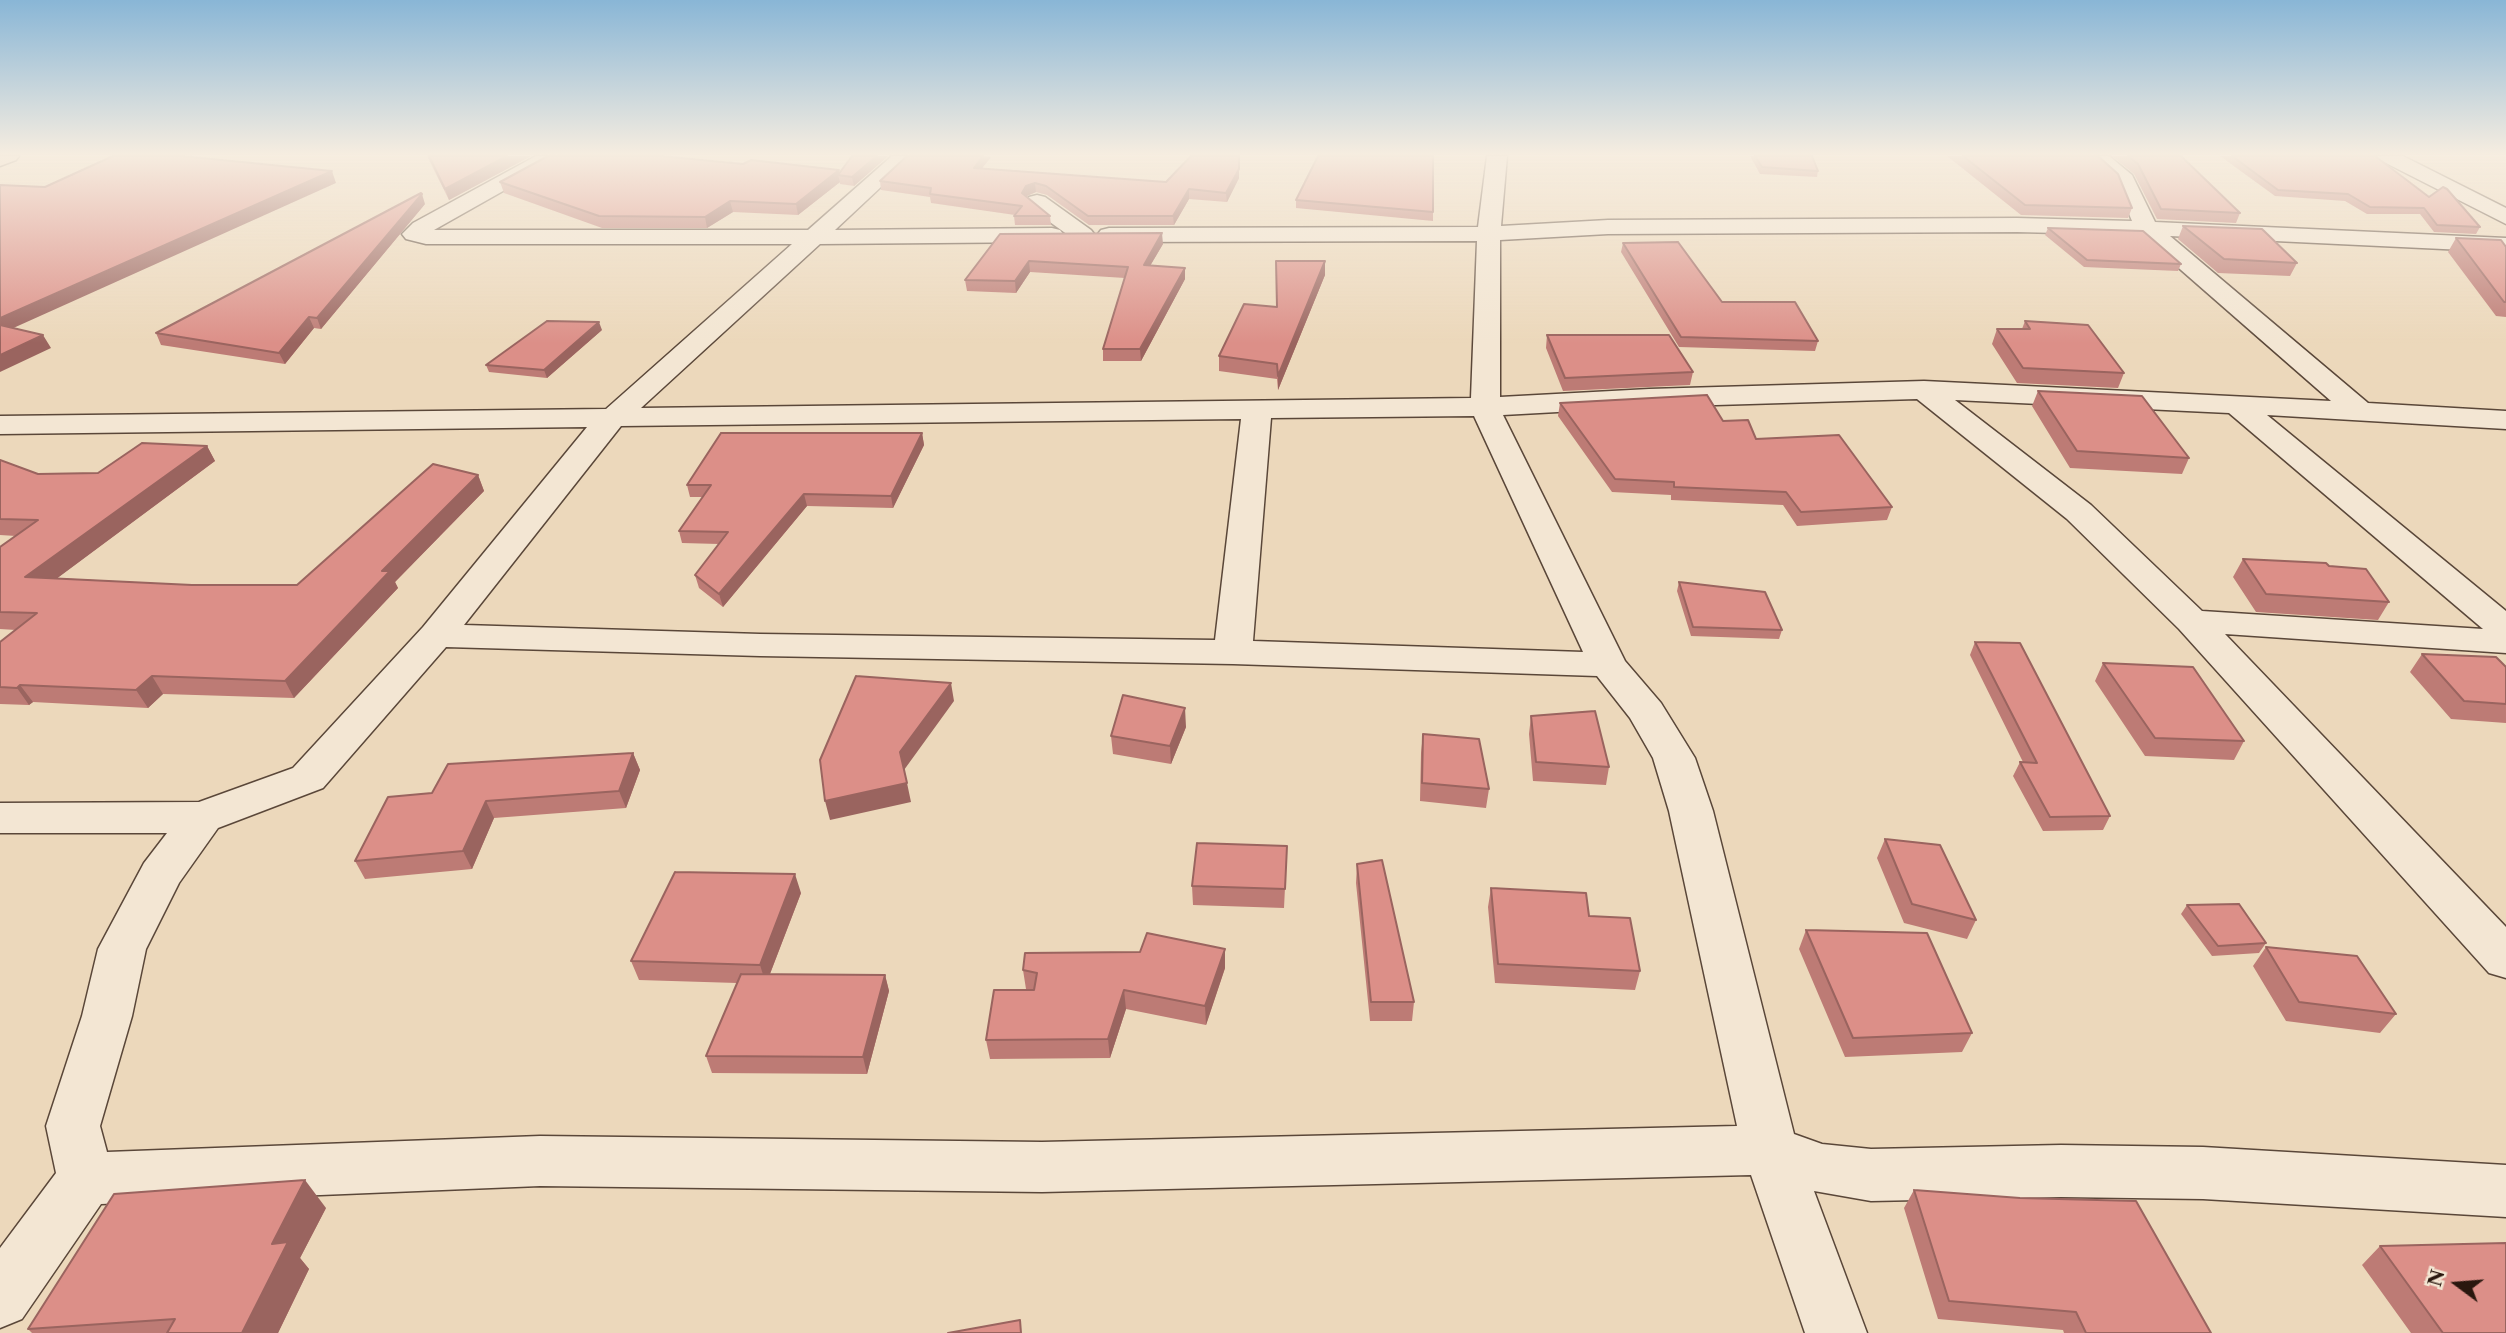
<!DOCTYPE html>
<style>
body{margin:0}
#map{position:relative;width:2506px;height:1333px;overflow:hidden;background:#ecd8bb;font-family:"Libre Caslon Text",serif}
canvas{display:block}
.north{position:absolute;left:2422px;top:1249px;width:70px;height:70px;-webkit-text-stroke:5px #f3e6d3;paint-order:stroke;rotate:286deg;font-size:19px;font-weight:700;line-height:28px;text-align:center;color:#29170e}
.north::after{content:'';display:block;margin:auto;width:24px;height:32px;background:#29170e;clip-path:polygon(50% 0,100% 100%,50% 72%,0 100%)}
</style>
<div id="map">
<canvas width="2506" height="1333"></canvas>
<div class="north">N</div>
</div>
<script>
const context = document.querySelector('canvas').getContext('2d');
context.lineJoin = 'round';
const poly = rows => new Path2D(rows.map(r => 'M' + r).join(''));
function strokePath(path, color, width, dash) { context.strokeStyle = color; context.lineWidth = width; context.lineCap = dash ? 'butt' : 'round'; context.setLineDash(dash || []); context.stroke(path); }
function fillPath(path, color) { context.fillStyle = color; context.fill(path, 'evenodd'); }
const street = poly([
 [536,156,561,156,558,160,434,230,808,230,892,156,914,156,835,230,1052,228,1060,230,1064,235,1060,240,1052,242,820,244,641,408,1471,398,1477,241,1109,242,1101,240,1097,235,1101,230,1109,228,1478,227,1487,156,1507,156,1501,226,1608,220,2017,218,2132,221,2116,182,2086,156,2109,156,2132,175,2155,222,2506,238,2506,252,2170,236,2368,403,2506,411,2506,429,2267,415,2506,611,2506,653,2225,634,2506,927,2506,978,2489,973,2179,629,2067,519,1917,399,1649,407,1503,415,1625,661,1661,703,1695,758,1713,811,1794,1134,1822,1144,1871,1149,2061,1145,2203,1147,2506,1165,2506,1217,2203,1199,2061,1197,1871,1201,1814,1191,1867,1333,1805,1333,1751,1175,1042,1192,540,1186,101,1204,22,1319,0,1328,0,1248,56,1173,46,1126,82,1016,98,949,144,863,167,833,0,833,0,803,199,802,293,768,423,627,587,427,0,434,0,416,606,409,792,244,426,244,406,239,402,234,413,223,536,156],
 [2017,232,2141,235,2331,401,1924,381,1649,389,1500,397,1500,240,1608,234,2017,232],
 [1955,400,2229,413,2483,629,2202,611,2091,505,1955,400],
 [1474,416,1583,652,1253,641,1271,418,1474,416],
 [1241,419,1215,640,760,634,464,625,621,426,1241,419],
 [446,647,760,656,1233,664,1597,676,1630,718,1653,758,1669,811,1737,1126,1042,1142,540,1136,107,1152,100,1126,132,1016,146,949,179,883,218,828,323,788,446,647],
 [2377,156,2403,156,2506,208,2506,224,2380,160,2377,156],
 [1037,195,1045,197,1091,230,1095,235,1091,240,1075,240,1029,207,1026,202,1029,197,1037,195]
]);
const highway = poly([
 [0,156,19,156,16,160,0,166,0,156]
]);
strokePath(street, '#5a4739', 3);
strokePath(highway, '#29170e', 3);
fillPath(street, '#f3e6d3');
fillPath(highway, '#ecd8bb');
fillPath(poly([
 [427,156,531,156,449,200],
 [852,156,888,156,854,186,840,184,840,182,798,215,733,212,707,228,602,228,504,193,500,182,743,164,839,170,840,174],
 [1239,156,1239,178,1227,202,1189,199,1174,225,1089,225,1047,195,1036,192,1026,196,1050,216,1051,225,1015,225,1014,216,1015,215,931,203,930,197,881,190,880,181,991,157,982,168,1166,182],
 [1750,156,1812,156,1818,171,1817,177,1760,174],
 [1947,156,2098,156,2132,208,2128,218,2021,215],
 [2112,156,2181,156,2240,213,2236,223,2157,219,2134,174],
 [2220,156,2375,156,2429,197,2480,227,2476,234,2434,232,2420,214,2367,214,2345,201,2275,196],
 [1296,200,1433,212,1433,221,1296,208],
 [425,204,321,329,314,328,285,364,161,345,156,333],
 [2183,226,2297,263,2290,276,2218,273,2178,239],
 [2048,228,2181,264,2178,271,2084,267,2045,235],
 [1000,234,1163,244,1150,266,1185,279,1141,361,1103,361,1103,349,1125,278,1030,272,1016,293,967,291,965,280],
 [2456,238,2506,247,2506,317,2496,316,2448,252],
 [1623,243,1722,302,1818,341,1815,351,1679,347,1621,252],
 [1325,261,1325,275,1278,390,1277,379,1219,371,1219,356,1276,307],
 [2025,321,2124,373,2118,388,2017,383,1992,344,1997,329,2022,329],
 [602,330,547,378,489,372,486,365],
 [1547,335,1693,372,1690,385,1563,391,1546,348],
 [2038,391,2189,458,2182,474,2070,468,2032,406],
 [1560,403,1723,421,1756,439,1892,507,1887,520,1797,526,1783,505,1671,500,1671,495,1612,492,1558,416],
 [922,433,924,445,893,508,807,506,723,607,699,588,695,575,719,544,682,543,679,531,703,497,690,497,687,485],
 [207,446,215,461,57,578,192,585,297,585,478,475,484,491,395,582,398,588,294,698,163,694,148,708,33,702,29,705,0,704,0,642,16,630,0,629,0,547,16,536,0,535,0,460,38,474,98,473],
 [2243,559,2329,566,2389,602,2378,620,2256,612,2233,577],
 [1679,582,1782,630,1779,639,1691,636,1677,591],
 [1975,642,2110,816,2103,830,2043,831,2013,776,2020,762,2023,762,1970,655],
 [2422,654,2506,667,2506,723,2451,719,2410,672],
 [2103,663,2244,741,2234,760,2145,756,2095,681],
 [1531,716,1609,767,1606,785,1533,781,1529,734],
 [1186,727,1171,764,1113,754,1111,736],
 [1423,734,1489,789,1486,808,1420,801,1421,753],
 [633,753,640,770,626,808,494,818,472,869,365,879,355,861,432,793],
 [1885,839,1976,920,1967,939,1904,923,1877,858],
 [1287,846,1284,908,1193,905,1192,886],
 [1357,864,1414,1002,1412,1021,1370,1021,1356,883],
 [1491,888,1589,916,1640,971,1635,990,1495,983,1488,907],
 [801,893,770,974,885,975,889,991,867,1074,712,1073,706,1056,737,983,639,980,631,961],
 [2187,905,2266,943,2259,953,2212,956,2181,914],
 [1806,930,1972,1033,1962,1052,1845,1057,1799,949],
 [2266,947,2396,1014,2380,1033,2286,1021,2253,966],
 [1225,949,1225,968,1206,1025,1126,1009,1110,1058,990,1059,986,1040,1026,989,1023,970,1140,952],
 [1914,1190,2211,1333,2064,1333,2063,1330,1938,1319,1904,1208],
 [326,1208,300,1258,309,1269,278,1333,32,1333,28,1329],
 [2380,1246,2506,1333,2411,1333,2362,1265]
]), '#bd7b75');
fillPath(poly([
 [507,156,531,156,449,200,445,189],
 [877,156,888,156,854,186,852,177],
 [983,156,991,157,975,177,974,168],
 [1239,169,1239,178,1227,202,1226,193],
 [839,170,840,176,838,175,840,182,798,215,796,204],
 [332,171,336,183,0,334,0,318],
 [1035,183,1036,192,1027,196,1023,202,1022,193,1026,186],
 [1189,189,1189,199,1174,225,1173,216],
 [422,194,425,204,321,329,317,318],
 [730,201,733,212,707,228,705,217],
 [1162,233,1163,244,1144,276,1144,265],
 [1029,261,1030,272,1016,293,1015,281],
 [1325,261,1325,275,1278,390,1278,376],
 [1185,268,1185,279,1141,361,1140,349],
 [309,317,314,328,285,364,279,353],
 [599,322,602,330,547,378,544,370],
 [43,335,51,348,0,372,0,355],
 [922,433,924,445,893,508,891,496],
 [207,446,215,461,36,594,25,577],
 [478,475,484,491,395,582,398,588,294,698,285,681,382,571],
 [804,494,807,506,723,607,719,594],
 [152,676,163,694,148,708,136,690],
 [951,683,954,701,904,770,900,752],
 [20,685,33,702,29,705,17,688],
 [1185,708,1186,727,1171,764,1170,746],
 [633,753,640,770,626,808,619,791],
 [907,783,911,802,830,820,825,801],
 [486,801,494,818,472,869,463,851],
 [795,874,801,893,766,984,760,965],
 [1225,949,1225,968,1206,1025,1205,1006],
 [885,975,889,991,867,1074,863,1057],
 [1124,990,1126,1009,1110,1058,1108,1039],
 [305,1180,326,1208,300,1258,309,1269,278,1333,242,1333,272,1244]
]), '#9a645f');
const building = poly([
 [113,156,182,156,332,171,0,318,0,185,45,187,113,156],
 [429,156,507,156,445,189,429,156],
 [548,156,661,156,743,164,751,160,839,170,796,204,730,201,705,217,599,216,500,182,548,156],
 [852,156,877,156,852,177,838,175,852,156],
 [907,156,983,156,974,168,1166,182,1191,156,1239,156,1239,169,1226,193,1189,189,1173,216,1088,216,1046,186,1035,183,1026,186,1022,193,1050,216,1014,216,1022,206,930,194,931,188,880,181,907,156],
 [1318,156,1433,156,1433,212,1296,200,1318,156],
 [1755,156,1812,156,1818,171,1762,167,1755,156],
 [1963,156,2098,156,2118,174,2132,208,2025,205,1963,156],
 [2128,156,2181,156,2240,213,2161,209,2138,164,2128,156],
 [2232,156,2375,156,2429,197,2443,187,2447,189,2480,227,2437,225,2424,208,2370,207,2348,194,2278,190,2232,156],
 [421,193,422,194,317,318,309,317,279,353,156,333,421,193],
 [2183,226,2262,229,2297,263,2224,259,2183,226],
 [2048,228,2143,231,2181,264,2087,260,2048,228],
 [1162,233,1144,265,1185,268,1140,349,1103,349,1128,267,1029,261,1015,281,965,280,1000,234,1162,233],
 [2456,238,2501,240,2506,247,2506,302,2504,302,2456,238],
 [1678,242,1722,302,1795,302,1818,341,1681,337,1623,243,1678,242],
 [1276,261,1325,261,1278,376,1277,364,1219,356,1244,304,1277,307,1276,261],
 [547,321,599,322,544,370,486,365,547,321],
 [2025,321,2088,325,2124,373,2023,368,1997,329,2030,329,2025,321],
 [0,325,43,335,0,355,0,325],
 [1547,335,1669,335,1693,372,1565,378,1547,335],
 [2038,391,2142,396,2189,458,2077,451,2038,391],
 [1707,395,1723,421,1748,420,1756,439,1839,435,1892,507,1801,512,1786,492,1674,487,1674,482,1615,479,1560,403,1707,395],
 [721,433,922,433,891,496,804,494,719,594,695,575,728,532,679,531,711,485,687,485,721,433],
 [142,443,207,446,25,577,192,585,297,585,433,464,478,475,382,571,390,571,285,681,152,676,136,690,20,685,17,688,0,687,0,642,37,613,0,612,0,547,38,520,0,519,0,460,38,474,98,473,142,443],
 [2243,559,2326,563,2329,566,2366,569,2389,602,2266,594,2243,559],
 [1679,582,1765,592,1782,630,1693,627,1679,582],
 [1975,642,2020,643,2110,816,2050,817,2020,762,2037,763,1975,642],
 [2422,654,2496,657,2506,667,2506,704,2464,701,2422,654],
 [2103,663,2193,667,2244,741,2155,738,2103,663],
 [856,676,951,683,900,752,907,783,825,801,820,760,856,676],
 [1123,695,1185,708,1170,746,1111,736,1123,695],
 [1595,711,1609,767,1536,762,1531,716,1595,711],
 [1423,734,1479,739,1489,789,1422,783,1423,734],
 [633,753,619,791,486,801,463,851,355,861,388,797,432,793,448,764,633,753],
 [1885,839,1940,845,1976,920,1912,904,1885,839],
 [1197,843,1287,846,1285,889,1192,886,1197,843],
 [1382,860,1414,1002,1371,1002,1357,864,1382,860],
 [675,872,795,874,760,965,631,961,675,872],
 [1491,888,1586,893,1589,916,1630,918,1640,971,1498,964,1491,888],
 [2239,904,2266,943,2218,946,2187,905,2239,904],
 [1806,930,1927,933,1972,1033,1853,1038,1806,930],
 [1147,933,1225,949,1205,1006,1124,990,1108,1039,986,1040,994,990,1034,990,1037,973,1023,970,1025,953,1140,952,1147,933],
 [2266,947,2357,956,2396,1014,2299,1002,2266,947],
 [741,974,885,975,863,1057,706,1056,741,974],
 [305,1180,272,1244,288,1242,242,1333,167,1333,175,1319,28,1329,114,1194,305,1180],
 [1914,1190,2020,1198,2136,1201,2211,1333,2086,1333,2076,1312,1949,1301,1914,1190],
 [2506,1243,2506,1333,2443,1333,2380,1246,2506,1243],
 [1020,1320,1021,1333,948,1333,1020,1320]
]);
fillPath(building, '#dc8f88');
strokePath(building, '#9a645f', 2);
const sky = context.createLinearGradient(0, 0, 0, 343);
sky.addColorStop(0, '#89b6d6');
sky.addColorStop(0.45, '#f6ede0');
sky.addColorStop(1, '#f6ede000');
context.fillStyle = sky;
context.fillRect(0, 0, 2506, 343);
</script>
